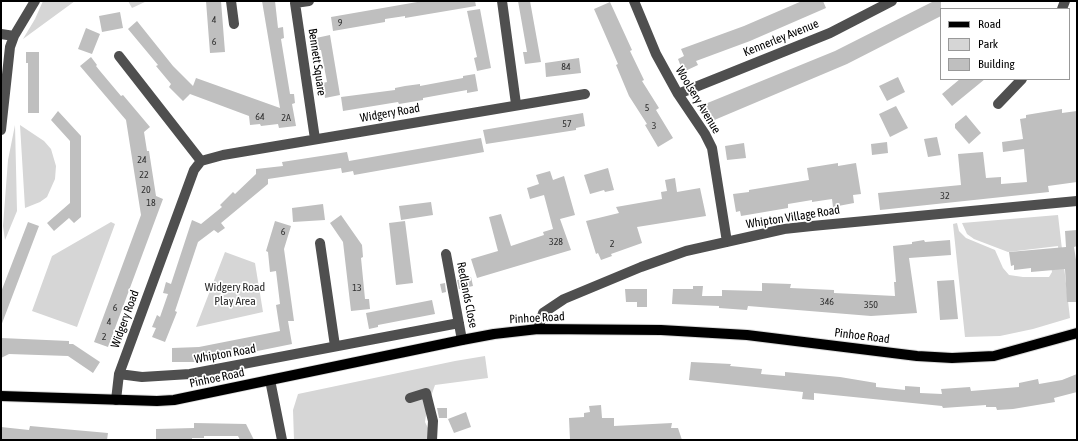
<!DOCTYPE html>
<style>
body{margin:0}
#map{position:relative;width:1078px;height:441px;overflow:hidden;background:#fff;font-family:"Asap Condensed",sans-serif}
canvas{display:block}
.frame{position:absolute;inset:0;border:2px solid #000;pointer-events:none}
.legend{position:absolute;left:940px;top:8px;width:130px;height:72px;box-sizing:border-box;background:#fff;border:1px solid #999;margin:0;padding:5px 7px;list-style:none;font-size:12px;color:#000}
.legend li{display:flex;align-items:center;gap:8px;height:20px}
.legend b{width:20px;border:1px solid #999}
</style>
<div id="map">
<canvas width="1078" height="441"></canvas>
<div class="frame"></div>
<ul class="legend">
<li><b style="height:5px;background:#000"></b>Road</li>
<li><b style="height:11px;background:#d6d6d6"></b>Park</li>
<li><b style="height:11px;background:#bfbfbf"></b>Building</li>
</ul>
</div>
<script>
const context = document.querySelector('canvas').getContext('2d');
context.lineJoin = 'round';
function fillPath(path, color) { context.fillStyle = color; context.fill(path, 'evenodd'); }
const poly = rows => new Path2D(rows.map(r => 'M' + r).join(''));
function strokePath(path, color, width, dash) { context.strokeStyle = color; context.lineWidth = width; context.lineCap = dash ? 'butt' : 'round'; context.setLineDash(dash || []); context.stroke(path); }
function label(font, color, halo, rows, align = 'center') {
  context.font = font + ' "Asap Condensed",sans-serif'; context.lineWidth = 3.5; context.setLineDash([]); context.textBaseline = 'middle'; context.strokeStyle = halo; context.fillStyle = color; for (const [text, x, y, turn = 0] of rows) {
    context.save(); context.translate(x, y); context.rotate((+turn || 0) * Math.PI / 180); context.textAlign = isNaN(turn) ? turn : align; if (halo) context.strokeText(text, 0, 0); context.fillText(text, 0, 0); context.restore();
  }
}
fillPath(poly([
 [43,1,75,1,23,39,35,19],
 [128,1,147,1,132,8],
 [15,125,17,211,5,240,3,226,8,160],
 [20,125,44,141,51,149,56,166,55,179,47,197,40,202,25,208],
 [1058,215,1070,318,1033,329,1000,336,965,337,953,224,957,223,959,231,966,238,995,250,1003,268,1009,275,1023,277,1049,277,1052,272,1051,265,1059,259,1058,246,1008,252,974,239,967,234,962,223],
 [111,222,115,224,77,327,32,311,52,256],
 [225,252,255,263,263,312,196,327],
 [485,356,488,378,435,385,427,408,425,422,428,428,428,440,294,440,293,410,298,394,455,361]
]), '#d6d6d6');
fillPath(poly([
 [206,1,221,1,225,52,210,53],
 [262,1,275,1,278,28,283,27,284,38,281,39,290,94,294,94,295,103,292,104,296,126,279,128,278,124,261,126,260,124,250,125,249,116,190,94,183,101,169,87,171,84,156,66,158,65,128,29,137,21,173,66,193,86,196,78,280,108],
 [423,1,475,1,476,6,405,18,405,16,385,19,385,22,333,31,331,17],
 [518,1,530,1,541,62,525,64,523,52,527,52],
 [802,1,823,1,826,8,750,41,696,61,698,65,683,72,678,59,684,56,681,49,744,26],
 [934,1,941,1,941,16,847,64,712,121,705,104,835,51],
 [610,2,632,50,630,51,644,80,642,81,659,108,656,110,673,138,658,147,645,125,647,124,629,96,616,65,618,64,594,9],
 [480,9,491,68,477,71,474,58,477,57,467,11],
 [120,12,123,28,102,32,99,16],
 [86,28,100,34,92,54,78,49],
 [330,35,340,95,325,98,323,83,327,82,321,50,318,50,316,38],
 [26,52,39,52,39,113,28,113,28,63,26,63],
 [91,57,97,65,96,66,100,71,121,96,123,95,150,127,144,132,147,151,149,151,156,196,163,199,108,347,94,342,141,215,126,120,80,66],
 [579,58,581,73,546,77,545,63],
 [475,74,478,91,467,93,467,90,423,98,423,100,399,104,398,102,343,111,341,97,395,90,395,88,405,86,420,84,420,86,463,78,463,76],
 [898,77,905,92,887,101,879,86],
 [960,79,985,79,952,106,942,94],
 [896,106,908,128,890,137,879,114],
 [1062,109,1062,113,1077,111,1077,182,1048,186,1049,192,880,210,878,193,961,185,958,154,983,152,986,178,1001,177,1001,184,1027,182,1024,149,1003,152,1002,142,1023,139,1020,119,1026,118,1026,115],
 [58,111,81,136,81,217,74,223,69,218,54,231,47,223,70,203,70,141,51,120],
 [583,113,585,126,576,128,576,130,486,144,483,130],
 [966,115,981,133,969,144,955,128,955,124],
 [937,137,941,155,928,157,924,139],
 [481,138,484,152,354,175,353,171,342,173,341,168,268,179,268,184,221,223,225,228,218,233,214,230,198,242,175,311,177,312,165,342,152,337,156,328,152,327,157,315,160,317,168,294,163,293,166,282,171,284,192,220,201,224,222,207,220,205,233,192,235,194,256,174,256,169,283,166,282,162,347,152,349,161],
 [887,142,888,153,872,155,871,144],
 [744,143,746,158,727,160,725,146],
 [838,163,838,166,856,163,861,194,853,195,854,203,833,207,832,199,812,202,812,200,788,204,788,208,741,216,740,211,736,212,733,194,749,192,749,190,809,180,807,168],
 [608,168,614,190,605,192,604,190,590,194,584,175],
 [550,171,553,180,564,176,575,215,560,219,571,250,477,278,471,259,498,251,489,217,501,214,511,246,544,235,543,232,553,229,544,195,530,199,527,188,539,184,536,175],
 [675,178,677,192,700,188,706,216,637,227,642,243,611,254,612,256,601,260,598,253,596,254,586,221,619,213,616,207,662,199,661,192,667,191,665,180],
 [431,202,433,215,401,220,399,206],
 [323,204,325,220,293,222,292,208],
 [341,215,362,245,363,257,361,258,365,299,369,299,370,309,351,311,343,242,330,223],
 [275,221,291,226,284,249,294,321,288,321,292,344,203,362,172,362,172,348,199,347,280,331,276,305,280,304,276,271,270,272,268,252,266,251],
 [405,221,413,283,396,285,389,223],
 [28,222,39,226,1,326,1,292],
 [1077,230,1077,246,1074,247,1077,266,1077,302,1067,302,1065,269,1031,272,1031,268,1014,270,1014,265,1011,266,1009,252,1066,247,1065,231],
 [924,240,925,242,950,240,951,255,909,258,917,313,871,316,748,306,747,310,719,308,719,306,672,304,673,289,693,289,693,286,703,286,702,296,722,296,722,290,762,291,762,283,791,284,790,288,834,290,834,293,895,296,894,282,896,282,893,246,912,244,912,242],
 [471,277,473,286,459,289,457,280],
 [954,280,958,319,940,320,937,281],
 [445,283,446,292,442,293,440,284],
 [625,289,647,289,647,307,637,307,637,302,626,302],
 [432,300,435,314,378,325,378,327,369,329,366,313],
 [1,338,69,341,69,344,73,344,100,362,93,373,68,356,9,354,1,358],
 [691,362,731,364,730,366,762,369,761,374,785,376,785,372,840,377,876,383,876,387,905,390,905,386,920,387,920,393,942,394,941,389,970,387,971,391,1019,387,1019,383,1038,379,1039,384,1062,380,1077,374,1077,392,1054,398,1055,402,1013,409,997,410,996,407,986,407,986,405,943,408,942,406,814,393,814,400,802,399,803,392,689,380],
 [601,405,602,418,614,418,614,426,672,423,671,428,678,428,682,440,570,440,569,418,584,417,584,413,590,412,589,406],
 [437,408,447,408,447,418,439,418],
 [466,412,471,427,454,433,448,419],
 [194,423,246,424,254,440,240,440,238,436,204,436,204,438,192,438,192,440,156,440,156,429,194,428],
 [30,426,108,433,107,440,1,440,1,427,29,430]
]), '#bfbfbf');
const major = poly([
 [1,396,157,401,174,400,462,340,494,334,538,329,661,330,747,335,917,356,952,358,994,356,1077,333]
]);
strokePath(major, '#dbdbdb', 12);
strokePath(poly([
 [231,1,234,24],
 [309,1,295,3,315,139],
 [502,1,516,104],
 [634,1,656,54,678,94,705,134,712,148,727,242],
 [1062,9,1065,1],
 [1,34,14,36],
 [119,56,201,161],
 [678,94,830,33,892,1],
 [998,104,1022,79],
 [1,130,10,47,14,36,35,1],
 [320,243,335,346],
 [446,254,462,340],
 [538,329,543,313,564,299,641,267,686,251,784,229,812,226,1077,201],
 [119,374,142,377,190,374,459,323],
 [270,380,282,440],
 [410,398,426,393,433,421,432,440],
 [116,400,119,374,194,170,201,161,223,155,585,94]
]), '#4f4f4f', 10);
strokePath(major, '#000', 10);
label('10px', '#303030', null, [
 ["4",214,20],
 ["9",340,23],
 ["6",214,42],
 ["84",566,67],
 ["5",647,108],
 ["64",260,117],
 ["2A",286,118],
 ["57",567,124],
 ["3",654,126],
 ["24",142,160],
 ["22",144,175],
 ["20",146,190],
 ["32",945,196],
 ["18",151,203],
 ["6",283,232],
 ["328",556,242],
 ["2",612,244],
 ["13",357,288],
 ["346",827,302],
 ["350",871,305],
 ["6",115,308],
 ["4",109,322],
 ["2",104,337]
]);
label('12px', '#000', '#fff', [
 ["Kennerley Avenue",781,38,-22],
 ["Bennett Square",317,62,82],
 ["Woolsery Avenue",698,100,59],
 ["Widgery Road",390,113,-10],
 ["Whipton Village Road",793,217,-9],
 ["Redlands Close",467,295,79],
 ["Pinhoe Road",537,318,-3],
 ["Widgery Road",125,319,-70],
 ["Pinhoe Road",862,336,7],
 ["Whipton Road",225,354,-10],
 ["Pinhoe Road",217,378,-12]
]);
label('12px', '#2d2d2d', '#fff', [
 ["Widgery Road",235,287],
 ["Play Area",235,301]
]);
</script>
